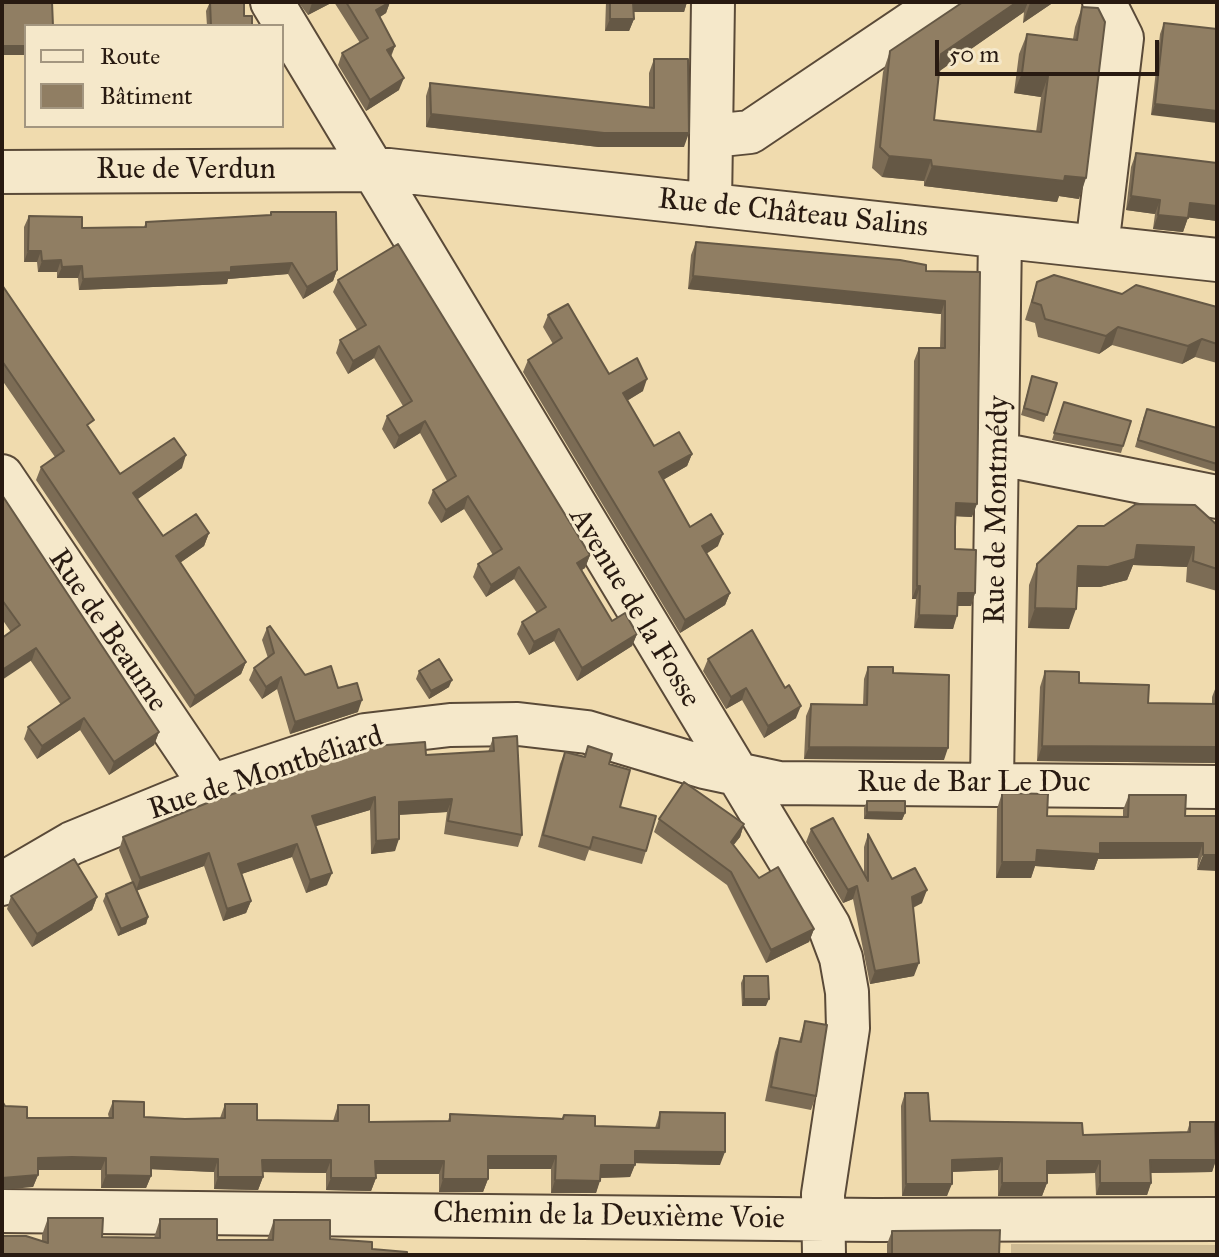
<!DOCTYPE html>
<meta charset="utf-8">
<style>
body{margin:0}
#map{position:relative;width:1219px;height:1257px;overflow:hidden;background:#f0dbae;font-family:"IM FELL Great Primer",serif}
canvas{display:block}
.frame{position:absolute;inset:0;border:4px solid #281a11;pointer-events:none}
.legend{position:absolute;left:24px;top:24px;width:260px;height:104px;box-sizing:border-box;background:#f5e8ca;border:2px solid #a39680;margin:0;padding:10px 14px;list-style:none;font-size:24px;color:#281a11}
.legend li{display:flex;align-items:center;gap:16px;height:40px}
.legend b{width:40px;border:2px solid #a39680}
.scale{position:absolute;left:935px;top:40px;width:224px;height:36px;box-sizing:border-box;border:4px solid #281a11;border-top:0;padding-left:10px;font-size:24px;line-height:28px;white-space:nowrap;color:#281a11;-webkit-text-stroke:6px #f5e8ca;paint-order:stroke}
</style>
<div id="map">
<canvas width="1219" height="1257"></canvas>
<div class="frame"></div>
<ul class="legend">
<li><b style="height:10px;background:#f5e8ca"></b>Route</li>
<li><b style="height:22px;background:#907e63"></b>Bâtiment</li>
</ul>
<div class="scale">50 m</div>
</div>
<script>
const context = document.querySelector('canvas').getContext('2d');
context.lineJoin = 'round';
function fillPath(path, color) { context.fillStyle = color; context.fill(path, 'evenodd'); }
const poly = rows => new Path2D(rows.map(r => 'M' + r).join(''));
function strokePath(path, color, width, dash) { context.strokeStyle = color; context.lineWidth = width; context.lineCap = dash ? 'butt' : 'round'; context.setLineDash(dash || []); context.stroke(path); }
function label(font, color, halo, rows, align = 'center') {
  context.font = font + ' "IM FELL Great Primer",serif'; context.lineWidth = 6; context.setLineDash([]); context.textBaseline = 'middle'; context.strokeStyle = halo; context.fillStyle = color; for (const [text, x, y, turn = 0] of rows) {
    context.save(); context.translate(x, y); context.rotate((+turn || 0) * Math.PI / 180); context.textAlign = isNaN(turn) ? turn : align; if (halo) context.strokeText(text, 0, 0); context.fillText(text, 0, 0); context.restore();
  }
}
fillPath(poly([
 [1011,1244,1217,1245,1217,1255,1011,1255]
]), '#ceba93');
const minor = poly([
 [272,2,829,926,841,958,847,992,848,1028,823,1194,824,1255],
 [712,136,750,132,943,2],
 [2,172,389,170,1217,260],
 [710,205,713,2],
 [1097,247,1122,38,1104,2],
 [1000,454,1217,497],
 [2,476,211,786],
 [992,783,1000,237],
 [2,884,72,843,211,786,365,735,450,725,518,724,587,732,704,767,779,783,1217,787],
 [2,1211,874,1220,1217,1219]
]);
strokePath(minor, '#5a4a38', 46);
strokePath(minor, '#f5e8ca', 42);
fillPath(poly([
 [210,2,244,16,252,26,207,26,206,11],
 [298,2,333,2,308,15],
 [334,2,390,2,386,13,380,17,395,46,391,57,399,90,366,111,338,65,342,53,360,43],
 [606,2,687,2,684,12,633,12,634,19,629,31,605,31],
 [963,2,1054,2,1023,23,1024,12,939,71,934,120,1036,132,1041,97,1014,93,1019,54,1027,34,1073,39,1075,27,1082,7,1079,199,1059,196,1057,202,924,186,924,181,882,177,872,168,883,72,890,51],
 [1164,23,1217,29,1151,115,1160,34],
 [654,59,684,147,599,147,426,127,426,96,430,83,649,107,649,73],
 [1136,153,1217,221,1188,217,1183,232,1153,229,1155,214,1126,210,1131,167],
 [271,212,337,270,333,281,303,299,288,274,228,279,227,284,79,290,78,278,57,278,57,272,38,272,37,262,24,262,24,227,29,216,82,228,144,227,146,222,270,215],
 [696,242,926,271,980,272,972,517,955,516,955,549,975,593,971,606,958,606,953,629,914,628,916,599,912,599,914,361,919,348,940,348,941,314,688,289,691,255],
 [338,280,590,555,585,568,582,570,612,621,637,634,632,646,577,681,554,641,529,655,517,634,522,622,537,613,514,579,486,597,473,577,478,564,493,555,464,509,441,523,428,503,433,490,447,481,420,433,394,449,382,429,387,416,403,406,374,358,348,374,336,353,340,340,357,330,333,292],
 [1037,282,1217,307,1217,363,1195,357,1182,364,1112,345,1099,354,1038,337,1035,323,1025,320],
 [2,285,90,430,120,474,182,468,137,499,163,536,209,533,204,546,180,563,246,662,241,674,190,708,36,480,41,467,55,457,2,380],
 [548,315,609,374,643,391,627,401,654,446,692,454,687,466,663,480,690,527,718,546,706,554,730,593,725,605,680,633,523,372,528,360,553,344,543,327],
 [1032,376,1057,383,1044,422,1021,415],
 [1064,402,1131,421,1121,453,1052,440],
 [1144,416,1217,428,1217,472,1135,447],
 [2,495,159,732,154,745,109,775,80,730,37,759,24,739,28,727,61,705,2,619],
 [1217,525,1217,591,1186,582,1187,567,1133,565,1127,580,1100,587,1077,587,1069,629,1028,628,1029,585,1037,564],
 [267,628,305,675,338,688,358,712,290,734,277,689,262,699,249,680,254,668,268,658,262,640],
 [708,659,796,718,764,738,742,700,726,709,703,671],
 [868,667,893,673,944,760,804,759,806,716,811,704,863,705,864,679],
 [419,671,449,687,429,699,416,679],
 [1045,671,1148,703,1212,704,1212,697,1217,684,1217,763,1037,761,1040,687],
 [493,738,522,835,518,847,444,834,447,812,399,815,395,851,371,854,370,810,315,826,327,885,306,893,292,857,241,874,251,901,246,913,223,921,204,866,137,890,148,917,146,924,118,936,103,901,106,894,132,882,119,850,123,837,426,755,488,752],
 [588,746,609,764,620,807,646,851,642,864,589,850,585,861,538,847,560,764,565,752,584,757],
 [1002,793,1047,816,1123,817,1123,810,1129,795,1185,816,1217,816,1197,870,1198,858,1098,859,1094,870,1035,866,1031,878,996,878,997,809],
 [867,801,905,813,902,820,864,819,864,808],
 [659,819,744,824,740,837,733,845,759,878,814,929,809,942,766,963,727,885,654,832],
 [811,829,864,873,864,847,868,834,892,879,922,903,913,908,914,976,870,984,853,899,843,903,806,842],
 [11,896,97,897,92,910,32,947,7,909],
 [744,976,766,1006,742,1006,741,983],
 [805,1021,816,1096,811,1110,765,1101,775,1052,780,1038,799,1042],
 [905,1093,930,1121,1083,1135,1187,1132,1190,1122,1216,1160,1212,1172,1151,1173,1151,1183,1147,1195,1096,1195,1095,1173,1047,1174,1047,1183,1042,1196,998,1196,998,1170,952,1172,947,1196,902,1196,901,1106],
 [113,1101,144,1117,185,1119,220,1118,225,1104,257,1120,333,1121,338,1105,369,1122,448,1121,450,1114,562,1118,564,1115,595,1126,655,1128,660,1112,720,1165,635,1163,630,1177,600,1178,596,1193,551,1193,551,1169,488,1169,488,1179,483,1192,439,1192,439,1174,376,1174,376,1178,371,1191,326,1190,326,1173,263,1172,263,1177,258,1190,214,1189,214,1172,151,1169,151,1176,146,1188,101,1188,101,1170,67,1169,38,1170,38,1175,33,1187,5,1106,27,1118,109,1118,108,1114],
 [48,1218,102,1237,154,1238,160,1219,217,1240,267,1240,274,1220,330,1239,2,1255,42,1241,42,1235],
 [892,1231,999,1255,887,1255,887,1244]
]), '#7c6c55');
fillPath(poly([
 [315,2,333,2,308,15,312,3],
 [390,2,386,13,372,22,376,10],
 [632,2,687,2,684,12,628,12],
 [1017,2,1028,2,1024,12,934,75,941,54],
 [1031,2,1054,2,1023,23,1030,3],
 [610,19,634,19,629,31,605,31],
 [2,46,26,46,26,55,2,55],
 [395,46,390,57,387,50],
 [1022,73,1048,76,1041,97,1014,93],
 [404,78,399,90,366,111,370,100],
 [1155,104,1217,111,1217,123,1151,115],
 [431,114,689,133,684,147,599,147,426,127],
 [889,156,931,160,924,181,882,177],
 [932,166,1065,176,1086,178,1079,199,1059,196,1057,202,924,186],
 [1131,196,1160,200,1155,214,1126,210],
 [1190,203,1217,206,1217,221,1184,217],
 [1158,215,1188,218,1183,232,1153,229],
 [28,251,41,251,37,262,24,262],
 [61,260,57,272,38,272,42,261],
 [292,263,288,274,228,279,227,284,79,290,83,279],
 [82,266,78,278,57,278,62,267],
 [337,270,333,281,303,299,307,287],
 [693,276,945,301,941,314,688,289],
 [1118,327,1112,345,1099,354,1106,336],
 [1202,339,1195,357,1182,364,1188,346],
 [379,346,374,358,348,374,353,361],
 [647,379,643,391,618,406,623,393],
 [425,421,420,433,394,449,399,436],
 [692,454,687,466,654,485,659,472],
 [186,455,182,468,128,506,133,493],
 [468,496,464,509,441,523,446,510],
 [956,503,977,504,972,517,951,516],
 [209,533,204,546,171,569,176,556],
 [723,534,718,546,698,559,702,546],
 [1137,545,1194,547,1187,567,1133,565,1127,580,1100,587,1070,587,1078,566],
 [590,555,585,568,573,575,577,563],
 [519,567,514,579,486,597,491,585],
 [917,586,920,586,916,599,912,599],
 [730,593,725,605,680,633,685,620],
 [958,593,975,593,971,606,954,606],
 [1035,608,1076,609,1069,629,1028,628],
 [919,615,957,616,953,629,914,628],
 [559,629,554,641,529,655,534,642],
 [637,634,632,646,577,681,582,668],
 [36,648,32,660,2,680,2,670],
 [246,662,241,674,190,708,195,696],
 [281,677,277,689,262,699,266,687],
 [452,680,449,687,429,699,431,691],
 [746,688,742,700,726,709,731,697],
 [362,700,358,712,290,734,295,722],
 [801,706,796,718,764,738,768,726],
 [84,718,80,730,37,759,42,746],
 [159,732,154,745,109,775,114,762],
 [1042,746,1217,747,1217,763,1037,761],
 [809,747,948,748,944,760,804,759],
 [375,797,370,810,307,829,312,816],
 [452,799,447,812,394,815,399,802],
 [867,812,905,813,902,820,864,819],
 [744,824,740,837,726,855,731,842],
 [399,839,395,851,371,854,376,841],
 [1100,843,1203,843,1198,858,1098,859,1094,870,1035,866,1031,878,996,878,1002,862,1037,850],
 [297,844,292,857,233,877,238,864],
 [209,853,204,866,136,891,140,878],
 [1203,855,1217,855,1217,871,1197,870],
 [332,873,327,885,306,893,310,880],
 [857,886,853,899,843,903,848,890],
 [927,890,922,903,907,910,912,897],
 [97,897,92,910,32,947,37,934],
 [251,901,246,913,223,921,227,909],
 [148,917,146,924,118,936,121,929],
 [814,929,809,942,766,963,771,950],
 [919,963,914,976,870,984,875,971],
 [744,999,769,999,766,1006,742,1006],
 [635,1151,725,1152,720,1165,630,1163],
 [488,1156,556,1156,551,1169,483,1169],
 [72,1157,106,1158,101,1170,33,1170,38,1158],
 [151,1157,218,1159,214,1172,146,1169],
 [1002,1158,998,1170,948,1172,952,1160],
 [262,1160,331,1160,326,1173,258,1172],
 [1150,1160,1216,1160,1212,1172,1146,1173],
 [375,1161,444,1161,439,1174,371,1174],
 [1047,1161,1100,1161,1095,1173,1042,1174],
 [601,1165,635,1165,630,1177,596,1178],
 [38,1175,33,1187,2,1190,2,1178],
 [106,1175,151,1176,146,1188,101,1188],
 [218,1177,263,1177,258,1190,214,1189],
 [331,1178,376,1178,371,1191,326,1190],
 [443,1179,488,1179,483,1192,439,1192],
 [555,1180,600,1181,596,1193,551,1193],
 [1002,1183,1047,1183,1042,1196,998,1196],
 [1100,1183,1151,1183,1147,1195,1096,1195],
 [906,1184,952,1184,947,1196,902,1196]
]), '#655845');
const building = poly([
 [2,2,52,2,53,26,26,26,26,46,2,46,2,2],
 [210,2,244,2,244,16,252,16,252,26,211,26,210,2],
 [346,2,390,2,376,10,395,46,387,50,404,78,370,100,342,53,368,38,346,2],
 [610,2,633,2,634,19,610,19,610,2],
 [963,2,1017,2,941,54,934,120,1041,132,1048,76,1022,73,1027,34,1077,40,1082,7,1098,8,1105,22,1086,178,1065,176,1064,181,932,166,931,160,889,156,880,147,890,51,963,2],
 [1164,23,1217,29,1217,111,1155,104,1164,23],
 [654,59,688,59,689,133,604,133,431,114,430,83,654,108,654,59],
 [1136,153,1217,163,1217,206,1190,203,1188,218,1158,215,1160,200,1131,196,1136,153],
 [271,212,336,212,337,270,307,287,292,263,231,267,231,272,83,279,82,266,62,267,61,260,42,261,41,251,28,251,29,216,82,217,82,228,146,227,146,222,271,215,271,212],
 [696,242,900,260,926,265,926,271,980,272,977,504,956,503,955,527,955,549,976,550,975,593,958,593,957,616,919,615,920,586,917,586,919,348,945,348,945,301,693,276,696,242],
 [398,244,590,555,577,563,612,621,625,613,637,634,582,668,559,629,534,642,522,622,546,607,519,567,491,585,478,564,502,549,468,496,446,510,433,490,456,476,425,421,399,436,387,416,412,401,379,346,353,361,340,340,366,325,338,280,398,244],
 [1054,275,1122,294,1136,285,1217,307,1217,344,1202,339,1188,346,1118,327,1106,336,1045,319,1041,305,1032,302,1037,282,1054,275],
 [2,285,94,420,87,425,120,474,174,438,186,455,133,493,163,536,196,514,209,533,176,556,246,662,195,696,41,467,64,451,2,361,2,285],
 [568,304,609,374,637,358,647,379,623,393,654,446,679,432,692,454,659,472,690,527,711,514,723,534,702,546,730,593,685,620,528,360,562,338,548,315,568,304],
 [1032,376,1057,383,1047,415,1024,408,1032,376],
 [1064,402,1131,421,1123,446,1054,433,1064,402],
 [1147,409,1217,428,1217,464,1138,440,1147,409],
 [2,495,159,732,114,762,84,718,42,746,28,727,70,698,36,648,2,670,2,638,20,625,2,600,2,495],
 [1136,504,1195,505,1217,525,1217,569,1193,561,1194,547,1137,545,1135,559,1108,567,1078,566,1076,609,1035,608,1037,564,1078,526,1104,526,1136,504],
 [270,626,305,675,331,666,338,688,357,683,362,700,295,722,281,677,266,687,254,668,274,653,267,628,270,626],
 [752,630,785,688,789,685,801,706,768,726,746,688,731,697,708,659,752,630],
 [439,659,452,680,431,691,419,671,439,659],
 [868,667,893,667,893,673,949,675,948,748,809,747,811,704,867,705,868,667],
 [1045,671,1079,672,1079,683,1149,685,1148,703,1217,704,1217,747,1042,746,1045,671],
 [517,736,522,835,448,821,452,799,399,802,399,839,376,841,375,797,312,816,332,873,310,880,297,844,238,864,251,901,227,909,209,853,140,878,123,837,212,801,374,746,425,742,426,755,494,751,493,738,517,736],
 [588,746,612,754,609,764,630,770,620,807,656,816,646,851,593,837,590,848,543,835,565,752,585,757,588,746],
 [684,782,744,824,731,842,759,878,778,867,814,929,771,950,731,872,659,819,684,782],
 [1002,793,1048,794,1047,816,1128,817,1129,795,1186,795,1185,816,1217,816,1217,855,1203,855,1203,843,1100,843,1100,854,1037,850,1036,862,1002,862,1002,793],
 [867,801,905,801,905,813,867,812,867,801],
 [833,818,868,881,868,834,892,879,915,868,927,890,912,897,919,963,875,971,857,886,848,890,811,829,833,818],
 [74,859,97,897,37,934,11,896,74,859],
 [133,882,148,917,121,929,106,894,133,882],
 [744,976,768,976,769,999,744,999,744,976],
 [805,1021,827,1025,816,1096,771,1087,780,1038,801,1042,805,1021],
 [905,1093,928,1093,930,1121,1082,1123,1083,1135,1190,1132,1190,1122,1215,1122,1216,1160,1150,1160,1151,1183,1100,1183,1100,1161,1047,1161,1047,1183,1002,1183,1002,1158,952,1160,952,1184,906,1184,905,1093],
 [2,1101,5,1106,27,1107,27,1118,113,1118,113,1101,144,1102,144,1117,185,1119,225,1118,225,1104,257,1104,257,1120,338,1121,338,1105,369,1105,369,1122,450,1121,450,1114,563,1119,564,1115,595,1116,595,1126,659,1128,660,1112,725,1113,725,1152,635,1151,635,1165,601,1165,600,1181,555,1180,556,1156,488,1156,488,1179,443,1179,444,1161,375,1161,376,1178,331,1178,331,1160,262,1160,263,1177,218,1177,218,1159,151,1157,151,1176,106,1175,106,1158,72,1157,38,1158,38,1175,2,1178,2,1101],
 [48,1218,103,1218,102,1237,160,1238,160,1219,217,1219,217,1240,273,1240,274,1220,330,1220,330,1239,372,1242,372,1249,407,1252,407,1255,2,1255,2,1236,26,1236,48,1243,48,1218],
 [1000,1230,999,1255,892,1255,892,1231,1000,1230]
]);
fillPath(building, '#907e63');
strokePath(building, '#655845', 2);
label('30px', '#281a11', '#f5e8ca', [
 ["Rue de Verdun",186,171],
 ["Rue de Château Salins",793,214,6],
 ["Rue de Montmédy",998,510,-89],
 ["Avenue de la Fosse",634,608,59],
 ["Rue de Beaume",107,631,56],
 ["Rue de Montbéliard",266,774,-18],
 ["Rue de Bar Le Duc",974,784],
 ["Chemin de la Deuxième Voie",609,1217,1]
]);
</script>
